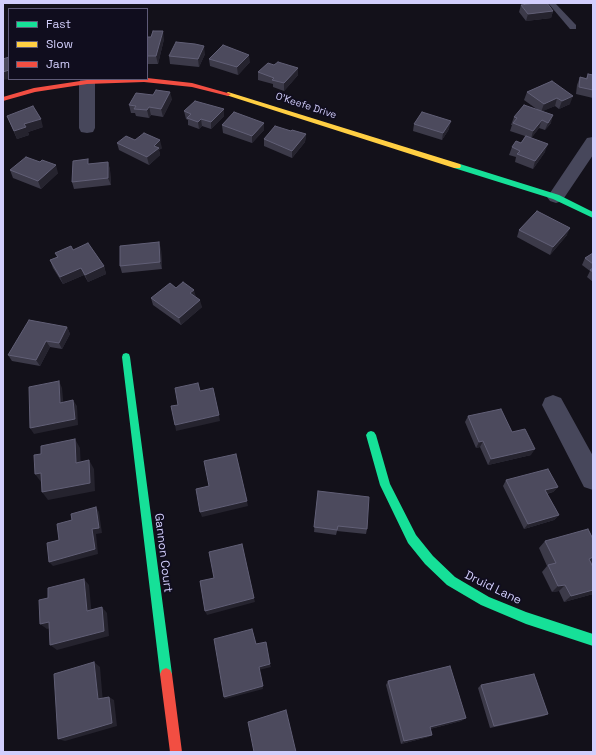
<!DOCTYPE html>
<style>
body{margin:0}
#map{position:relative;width:596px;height:755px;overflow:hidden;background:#13111a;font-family:"Space Grotesk",sans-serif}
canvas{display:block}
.frame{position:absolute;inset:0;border:4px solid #d2cefc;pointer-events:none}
.legend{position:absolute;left:8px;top:8px;width:140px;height:72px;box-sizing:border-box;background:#100d1e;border:1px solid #5e5a77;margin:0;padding:5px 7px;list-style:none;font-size:12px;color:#d2cefc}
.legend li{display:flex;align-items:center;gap:8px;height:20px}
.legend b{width:20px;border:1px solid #5e5a77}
</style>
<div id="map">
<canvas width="596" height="755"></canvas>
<div class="frame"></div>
<ul class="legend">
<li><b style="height:5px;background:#16e098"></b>Fast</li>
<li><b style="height:5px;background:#ffcf43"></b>Slow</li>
<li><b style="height:5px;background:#f24e42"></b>Jam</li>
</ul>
</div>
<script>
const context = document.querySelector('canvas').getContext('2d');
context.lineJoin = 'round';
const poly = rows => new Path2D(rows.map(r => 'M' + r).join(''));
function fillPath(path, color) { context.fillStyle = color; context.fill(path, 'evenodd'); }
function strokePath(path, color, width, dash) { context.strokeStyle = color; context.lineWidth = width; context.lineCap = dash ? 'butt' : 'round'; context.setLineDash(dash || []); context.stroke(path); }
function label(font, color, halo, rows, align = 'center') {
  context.font = font + ' "Space Grotesk",sans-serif'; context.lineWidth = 3.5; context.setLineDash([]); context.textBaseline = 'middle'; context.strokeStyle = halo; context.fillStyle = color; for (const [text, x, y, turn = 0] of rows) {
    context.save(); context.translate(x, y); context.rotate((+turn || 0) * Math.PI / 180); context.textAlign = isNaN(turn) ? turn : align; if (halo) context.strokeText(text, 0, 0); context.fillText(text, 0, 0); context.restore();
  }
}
fillPath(poly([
 [548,3,555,3,576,25,576,29,570,29,548,3]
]), '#47475b');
fillPath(poly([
 [81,79,93,79,95,82,95,128,93,132,87,133,81,132,79,128,79,82,81,79],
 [593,137,593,155,562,201,556,203,550,201,547,197,550,193,587,138,593,137],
 [553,395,561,398,593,456,593,490,584,487,542,405,545,398,553,395]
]), '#47475b');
fillPath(poly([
 [454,164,460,164,559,195,593,212,593,218,553,199,454,168,454,164],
 [126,353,129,354,130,357,172,674,170,678,166,680,162,678,160,674,122,357,123,354,126,353],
 [371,431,374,432,376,435,390,484,416,535,433,556,455,577,489,597,526,612,593,634,593,646,526,624,481,605,447,585,425,564,408,543,380,485,366,435,368,432,371,431]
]), '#16e098');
fillPath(poly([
 [228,92,460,164,461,166,460,168,454,168,226,95,225,94,228,92]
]), '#ffcf43');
fillPath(poly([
 [147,78,192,83,231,94,228,96,192,87,144,82,87,84,35,92,3,101,3,97,34,88,87,80,147,78],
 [166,668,170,670,172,674,182,752,170,752,160,674,162,670,166,668]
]), '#f24e42');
fillPath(poly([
 [521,5,553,11,551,18,526,21,519,12],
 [147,37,164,39,158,64,147,64],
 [205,54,199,67,170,64,169,56],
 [209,59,250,62,238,75,210,66],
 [258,72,298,75,284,91,273,87,273,84,258,80],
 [588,74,593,75,593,98,576,94,577,85,580,77,586,78],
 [552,81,570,104,559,109,555,106,542,111,551,123,545,130,539,128,531,138,545,152,533,169,515,162,516,157,509,155,512,147,521,143,525,136,510,131,512,125,511,125,514,117,538,110,524,100,527,92],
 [172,99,163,117,151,115,149,118,136,116,135,113,131,113,129,105],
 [184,111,224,116,211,129,202,126,199,129,188,125,188,120,186,119],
 [7,116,43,127,28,132,29,135,17,139],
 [414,124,449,129,442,140,413,131],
 [222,125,264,130,252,143,223,133],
 [291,131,306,134,305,142,292,158,264,146,264,139],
 [117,143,162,148,159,150,160,155,149,165,119,150],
 [108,162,110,170,111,185,74,189,72,182,90,164],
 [10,170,58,173,41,189,13,178],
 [519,230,567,235,550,255,517,237],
 [161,249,162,269,122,273,120,266],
 [73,250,104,266,106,274,88,282,84,275,63,284,53,268,50,260,57,257,55,253],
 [593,253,593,282,587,277,590,271,582,265,585,258],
 [176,288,196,297,202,307,181,325,153,305,151,298],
 [67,327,70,334,62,349,50,347,40,366,12,361,8,355],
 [468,416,512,432,531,455,488,465,480,447,476,448,465,422],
 [506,480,558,487,553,492,547,494,559,515,554,520,524,529,503,486],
 [318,491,367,529,366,534,337,531,336,535,314,532],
 [593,539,593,562,591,563,593,594,564,602,559,591,552,592,542,572,547,566,539,548,545,541],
 [388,681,466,718,461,721,430,729,432,735,428,737,401,744,386,685],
 [481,685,548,714,544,716,490,728,478,688]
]), '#3c3a49');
fillPath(poly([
 [553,11,551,18,526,21,528,14],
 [163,31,164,39,158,64,156,56],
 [204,46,205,54,199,67,198,59],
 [249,55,250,62,238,75,237,67],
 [298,68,298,75,284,91,284,83],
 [9,70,9,79,3,80,3,72],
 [170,92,172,99,163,117,161,109],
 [573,96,570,104,559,109,562,101],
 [557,98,555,106,541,112,544,104],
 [149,107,151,115,149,118,147,110],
 [224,109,224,116,211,129,211,122],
 [553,115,551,123,545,130,548,123],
 [41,119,43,127,28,132,29,135,17,139,14,131,24,124],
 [201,119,202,126,199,129,198,122],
 [542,120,539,128,531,139,533,131],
 [451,121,449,129,442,140,443,133],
 [264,123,264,130,252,143,252,136],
 [306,134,305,142,292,158,292,151],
 [160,140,162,148,159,150,160,155,149,165,147,157,154,146],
 [548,144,545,152,533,169,535,161],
 [108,162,110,170,111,185,108,178],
 [56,165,58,173,41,189,38,181],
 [570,228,567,235,550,255,553,247],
 [159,242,161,249,162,269,160,262],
 [104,266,106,274,88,282,85,275],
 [81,268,84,275,63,284,60,277],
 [194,290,196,297,190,293],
 [200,300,202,307,181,325,179,318],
 [67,327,70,334,62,349,59,343],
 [46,341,50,347,40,366,36,360],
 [59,381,62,388,64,409,60,403],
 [73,400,77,406,78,425,34,434,30,428],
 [219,415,220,421,176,431,175,425],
 [75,439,80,448,81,471,76,463],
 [483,441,480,447,476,448,479,442],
 [535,449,531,455,488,465,491,459],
 [89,460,94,469,95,491,48,500,42,492],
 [41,473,47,481,41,482,35,474],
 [558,487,553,492,541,495,545,490],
 [247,501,248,506,202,517,200,512],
 [96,507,99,512,102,533,96,534,98,554,53,566,49,562],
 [559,515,554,520,524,529,528,524],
 [593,557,593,562,582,565,589,559],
 [84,579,89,585,92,617,87,611],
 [565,585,559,591,552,592,558,586],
 [593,590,593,594,564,602,571,596],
 [254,598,255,602,207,615,205,611],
 [102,607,107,613,109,636,57,650,50,645],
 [49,622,56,627,47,629,40,624],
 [94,662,100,667,103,703,98,699],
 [270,664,271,667,259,670,263,689,225,699,224,697,259,667],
 [109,697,114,700,117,726,65,741,58,739],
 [466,718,461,721,426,730,430,727],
 [432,735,428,737,401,744,404,741]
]), '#25232e');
const building = poly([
 [535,3,547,3,553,11,528,14,521,5,535,3],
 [153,31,163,31,156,56,147,56,147,37,151,37,153,31],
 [176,42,195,44,204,46,198,59,169,56,176,42],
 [223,45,249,55,237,67,209,59,223,45],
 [9,57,9,70,3,72,3,59,9,57],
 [278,62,298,68,284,83,272,80,274,78,258,72,268,63,274,65,278,62],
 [588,74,593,75,593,90,579,87,580,77,587,79,588,74],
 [552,81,573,96,562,101,557,98,544,104,527,92,552,81],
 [156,90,170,92,161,109,149,107,147,110,134,109,136,106,129,105,136,93,153,95,156,90],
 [195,101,224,109,211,122,201,119,198,122,187,118,191,114,184,111,195,101],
 [524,105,553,115,548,123,542,120,533,131,513,123,517,118,514,117,524,105],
 [33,106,41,119,24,124,26,127,14,131,7,116,33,106],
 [234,112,264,123,252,136,222,125,234,112],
 [422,112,451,121,443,133,414,124,422,112],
 [275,126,291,131,292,130,306,134,292,151,264,139,275,126],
 [144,133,160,140,154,146,159,148,147,157,117,143,126,136,135,140,144,133],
 [526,136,548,144,535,161,517,154,520,151,512,147,516,141,521,143,526,136],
 [26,157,40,162,42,160,56,165,38,181,10,170,26,157],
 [88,159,88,164,108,162,108,178,72,182,73,161,88,159],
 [537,211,570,228,553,247,519,230,537,211],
 [159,242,160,262,120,266,120,246,159,242],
 [88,243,104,266,85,275,81,268,60,277,50,260,58,257,55,253,71,246,73,250,88,243],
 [593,253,593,264,585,258,593,253],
 [593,268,593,272,590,270,593,268],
 [183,282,194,290,190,293,200,300,179,318,151,298,170,283,176,288,183,282],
 [29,320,67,327,59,343,46,341,36,360,8,355,29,320],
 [59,381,60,403,73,400,75,419,30,428,29,387,59,381],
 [198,383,200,391,213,388,219,415,175,425,171,406,178,405,175,388,198,383],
 [501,409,512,432,525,429,535,449,491,459,483,441,479,442,468,416,501,409],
 [75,439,76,463,89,460,90,483,42,492,41,473,35,474,34,455,41,454,41,446,75,439],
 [236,454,247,501,200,512,196,489,209,486,204,461,236,454],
 [548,469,558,487,545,490,559,515,528,524,506,480,548,469],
 [318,491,369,497,367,529,338,526,337,530,314,527,318,491],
 [96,507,99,528,92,529,95,549,49,562,47,543,59,540,57,524,72,520,71,514,96,507],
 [588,529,593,539,593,557,589,559,593,567,593,590,571,596,565,585,558,586,548,565,556,563,545,541,588,529],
 [242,544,254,598,205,611,200,581,214,578,209,552,242,544],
 [84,579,87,611,102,607,104,631,50,645,49,622,40,624,39,600,48,598,48,588,84,579],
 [252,629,256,644,266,642,270,664,259,667,263,686,224,697,214,639,252,629],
 [94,662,98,699,109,697,112,723,58,739,54,674,94,662],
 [450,666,466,718,430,727,432,735,404,741,388,681,450,666],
 [534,674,548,714,494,726,481,685,534,674],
 [286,710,296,752,254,752,248,722,286,710]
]);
fillPath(building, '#4c4a5d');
strokePath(building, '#615f76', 1);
label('10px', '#d2cefc', '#100d1e', [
 ["O'Keefe Drive",306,106,18]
]);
label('12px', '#d2cefc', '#100d1e', [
 ["Gannon Court",163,553,83],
 ["Druid Lane",493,588,26]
]);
</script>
